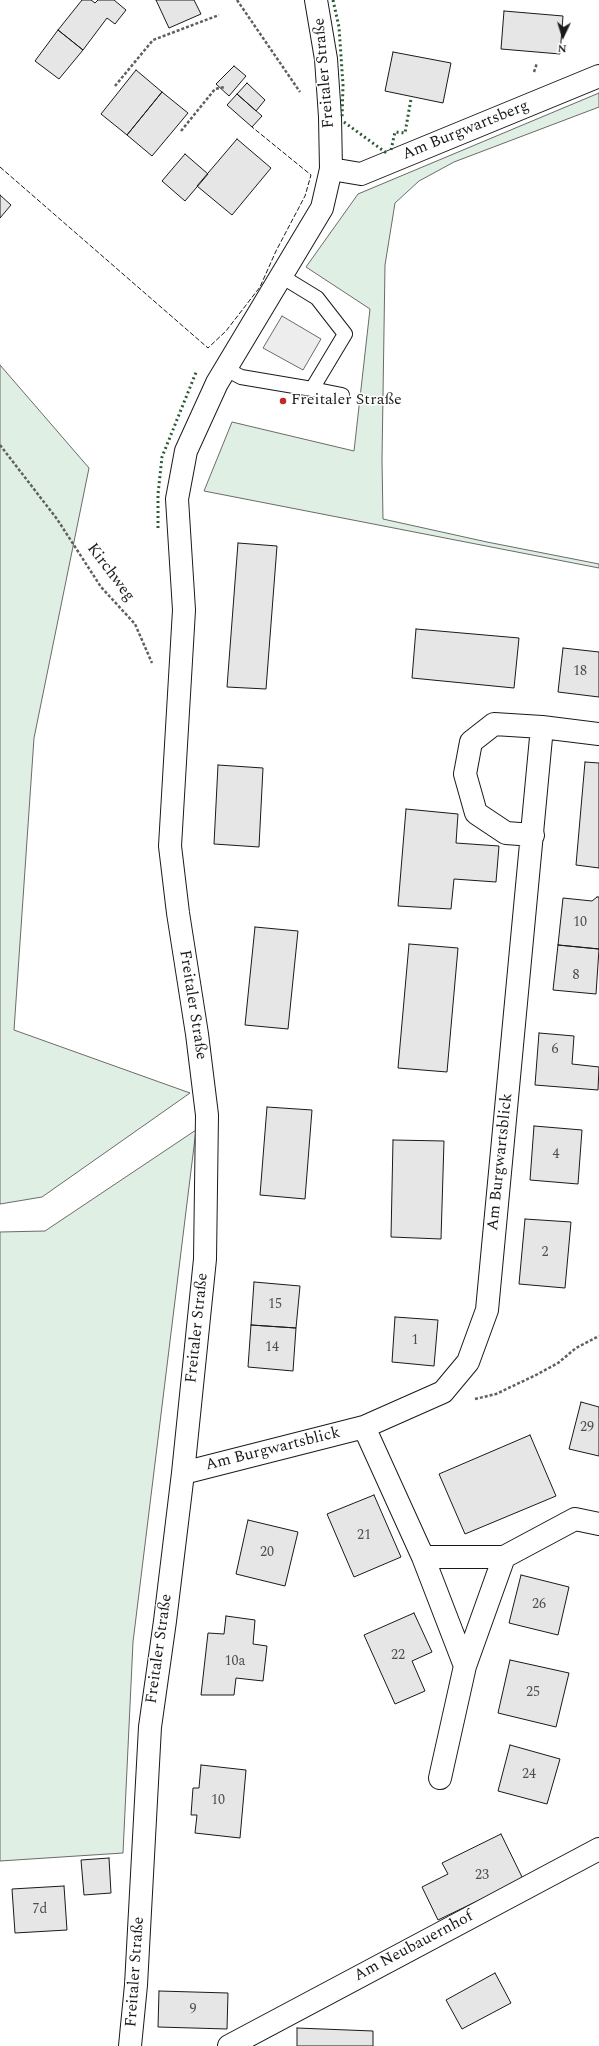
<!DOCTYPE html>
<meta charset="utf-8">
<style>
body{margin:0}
#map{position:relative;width:599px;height:2046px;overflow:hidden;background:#fff;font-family:Spectral,serif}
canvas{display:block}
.north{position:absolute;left:543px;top:16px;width:40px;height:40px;-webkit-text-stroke:3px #fff;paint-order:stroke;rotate:184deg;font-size:11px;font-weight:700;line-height:16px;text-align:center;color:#1a1a1a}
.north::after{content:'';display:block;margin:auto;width:14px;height:18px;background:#1a1a1a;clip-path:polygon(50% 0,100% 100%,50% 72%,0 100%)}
</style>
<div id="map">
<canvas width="599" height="2046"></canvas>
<div class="north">N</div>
</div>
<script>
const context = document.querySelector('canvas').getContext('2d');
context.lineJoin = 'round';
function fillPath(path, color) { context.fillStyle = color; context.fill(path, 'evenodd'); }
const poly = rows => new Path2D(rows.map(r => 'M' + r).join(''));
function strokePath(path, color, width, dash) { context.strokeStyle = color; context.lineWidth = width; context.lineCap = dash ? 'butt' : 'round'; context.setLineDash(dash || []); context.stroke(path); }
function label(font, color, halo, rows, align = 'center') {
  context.font = font + ' Spectral,serif'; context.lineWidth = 3; context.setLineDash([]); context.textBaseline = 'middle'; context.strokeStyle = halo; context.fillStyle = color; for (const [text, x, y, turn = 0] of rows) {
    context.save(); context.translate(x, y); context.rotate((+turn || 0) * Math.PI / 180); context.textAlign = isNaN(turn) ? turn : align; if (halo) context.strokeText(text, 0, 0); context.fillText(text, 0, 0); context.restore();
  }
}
const green = poly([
 [599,93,599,107,454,162,419,181,395,203,385,265,382,460,383,519,487,542,599,564,599,568,204,491,232,422,354,451,370,309,306,267,358,194,599,93],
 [0,365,89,468,34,738,14,1030,190,1093,42,1197,0,1204,0,365],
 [196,1130,133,1642,123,1853,0,1861,0,1232,45,1231,196,1130]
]);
fillPath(green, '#e0efe3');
strokePath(green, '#6a6a6a', 1);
const parking = poly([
 [282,316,321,339,303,370,263,348,282,316]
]);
fillPath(parking, '#ededed');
strokePath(parking, '#6a6a6a', 1);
const building = poly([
 [82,0,91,0,95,3,98,0,114,0,126,10,115,24,107,18,83,50,58,30,82,0],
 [156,0,194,0,201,14,169,28,156,0],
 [504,11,563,16,560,54,501,49,504,11],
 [58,30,83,50,59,79,35,61,58,30],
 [393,52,451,63,443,103,385,91,393,52],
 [234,66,246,76,229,96,216,84,234,66],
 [136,70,162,92,127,135,101,114,136,70],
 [247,83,265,100,256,111,237,94,247,83],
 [162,92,188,113,152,156,127,135,162,92],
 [237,94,262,116,252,127,227,105,237,94],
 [237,139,271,168,232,215,197,186,237,139],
 [185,154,208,174,185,201,162,181,185,154],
 [0,195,11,205,0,218,0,195],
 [238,543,277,546,266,689,227,687,238,543],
 [416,629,519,638,514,688,412,678,416,629],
 [563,648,599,652,599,697,558,692,563,648],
 [585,762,599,763,599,868,576,865,585,762],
 [218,765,263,768,259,847,214,844,218,765],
 [406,809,458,814,456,843,499,846,496,882,454,879,451,909,398,906,406,809],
 [597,897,599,897,599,949,558,945,563,898,592,901,597,897],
 [255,927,298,931,288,1029,245,1025,255,927],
 [409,944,458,948,447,1072,398,1068,409,944],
 [558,945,599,949,596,994,553,990,558,945],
 [539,1033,574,1036,572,1064,599,1067,598,1090,535,1085,539,1033],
 [267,1107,312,1110,305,1199,260,1195,267,1107],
 [534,1126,582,1130,578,1184,530,1180,534,1126],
 [393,1140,444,1141,441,1239,391,1237,393,1140],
 [525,1219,571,1222,565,1288,519,1284,525,1219],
 [254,1282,300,1286,296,1328,251,1325,254,1282],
 [395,1317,438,1320,434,1366,392,1362,395,1317],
 [251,1325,296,1328,293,1371,248,1367,251,1325],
 [581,1402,599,1407,599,1456,569,1449,581,1402],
 [530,1435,556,1496,465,1534,439,1474,530,1435],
 [374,1495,401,1557,354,1577,327,1514,374,1495],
 [248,1520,298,1532,285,1586,236,1574,248,1520],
 [521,1575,569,1587,558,1635,509,1623,521,1575],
 [414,1613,432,1652,412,1661,425,1691,395,1704,364,1635,414,1613],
 [226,1616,255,1620,253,1644,267,1646,263,1681,236,1678,234,1695,201,1695,208,1633,224,1634,226,1616],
 [510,1660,569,1673,556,1727,498,1713,510,1660],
 [510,1745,560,1759,547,1804,498,1791,510,1745],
 [201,1765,246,1770,240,1838,195,1833,197,1815,191,1815,193,1788,199,1788,201,1765],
 [501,1834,523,1879,438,1920,422,1887,448,1874,442,1863,501,1834],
 [109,1858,111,1893,84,1895,81,1860,109,1858],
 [64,1886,67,1930,15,1933,12,1889,64,1886],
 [495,1973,511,2003,462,2029,446,2000,495,1973],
 [159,1991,228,1993,227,2029,158,2027,159,1991],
 [297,2028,373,2031,373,2046,297,2046,297,2028]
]);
fillPath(building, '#e6e6e6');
strokePath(building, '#1a1a1a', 1);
const lane = poly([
 [226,369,241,377,312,389,345,334,317,298,281,276],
 [312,389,342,395]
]);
const street = poly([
 [331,169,361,174,599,76],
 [533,835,506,833,476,813,465,774,471,742,494,724,542,727],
 [364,1427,423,1557,465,1666,440,1778],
 [183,1473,364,1427,443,1392,468,1362,487,1310,542,727,599,734],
 [423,1557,504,1557,575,1519,599,1524],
 [465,1666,504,1557],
 [130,2046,136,1985,150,1727,165,1621,183,1473,205,1259,207,1115,197,1034,178,913,170,846,184,610,177,499,186,451,217,383,322,208,331,169,330,117,326,59,316,0],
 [229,2046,599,1849]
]);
strokePath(lane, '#1a1a1a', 16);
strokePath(street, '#1a1a1a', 24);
strokePath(poly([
 [237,0,300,92],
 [534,72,537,63],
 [115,86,153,40,219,15],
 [181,131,215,89,225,87],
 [0,445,57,519,101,587,135,624,152,663],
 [475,1399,496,1394,536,1375,558,1363,576,1348,599,1336]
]), '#5f5f5f', 2.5, [3, 2]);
strokePath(lane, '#fff', 14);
strokePath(street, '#fff', 22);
strokePath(poly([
 [333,0,339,27,343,85,342,119],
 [344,122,385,152,389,151],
 [391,150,395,132,405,133,411,99],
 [158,528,158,494,162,457,197,370]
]), '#2b5a34', 3, [2, 3]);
strokePath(poly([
 [0,167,208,348,226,331,260,287,276,251,305,196,311,175,252,127]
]), '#1a1a1a', 1, [5, 2]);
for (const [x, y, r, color] of [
 [283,401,4,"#c62828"]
]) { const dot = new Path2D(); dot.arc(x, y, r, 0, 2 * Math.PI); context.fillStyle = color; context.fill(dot); strokePath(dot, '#fff', 1.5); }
label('14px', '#4d4d4d', null, [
 ["18",580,672],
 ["10",580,923],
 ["8",576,976],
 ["6",555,1050],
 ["4",556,1155],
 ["2",545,1253],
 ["15",275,1305],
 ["1",415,1341],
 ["14",272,1348],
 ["29",587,1428],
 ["21",364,1536],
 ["20",267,1553],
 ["26",539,1605],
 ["22",398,1656],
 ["10a",235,1662],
 ["25",533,1693],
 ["24",529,1775],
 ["10",218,1801],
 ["23",482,1876],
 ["7d",40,1910],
 ["9",193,2010]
]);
label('16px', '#1a1a1a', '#fff', [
 ["Freitaler Straße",325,73,-95],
 ["Am Burgwartsberg",466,131,-22],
 ["Kirchweg",110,573,53],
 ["Freitaler Straße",192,1005,81],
 ["Am Burgwartsblick",501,1162,-84],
 ["Freitaler Straße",198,1328,-84],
 ["Am Burgwartsblick",273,1450,-14],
 ["Freitaler Straße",160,1649,-82],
 ["Am Neubauernhof",414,1947,-28],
 ["Freitaler Straße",136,1972,-86]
]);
label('16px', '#1a1a1a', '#fff', [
 ["Freitaler Straße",291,401]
], 'left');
</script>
